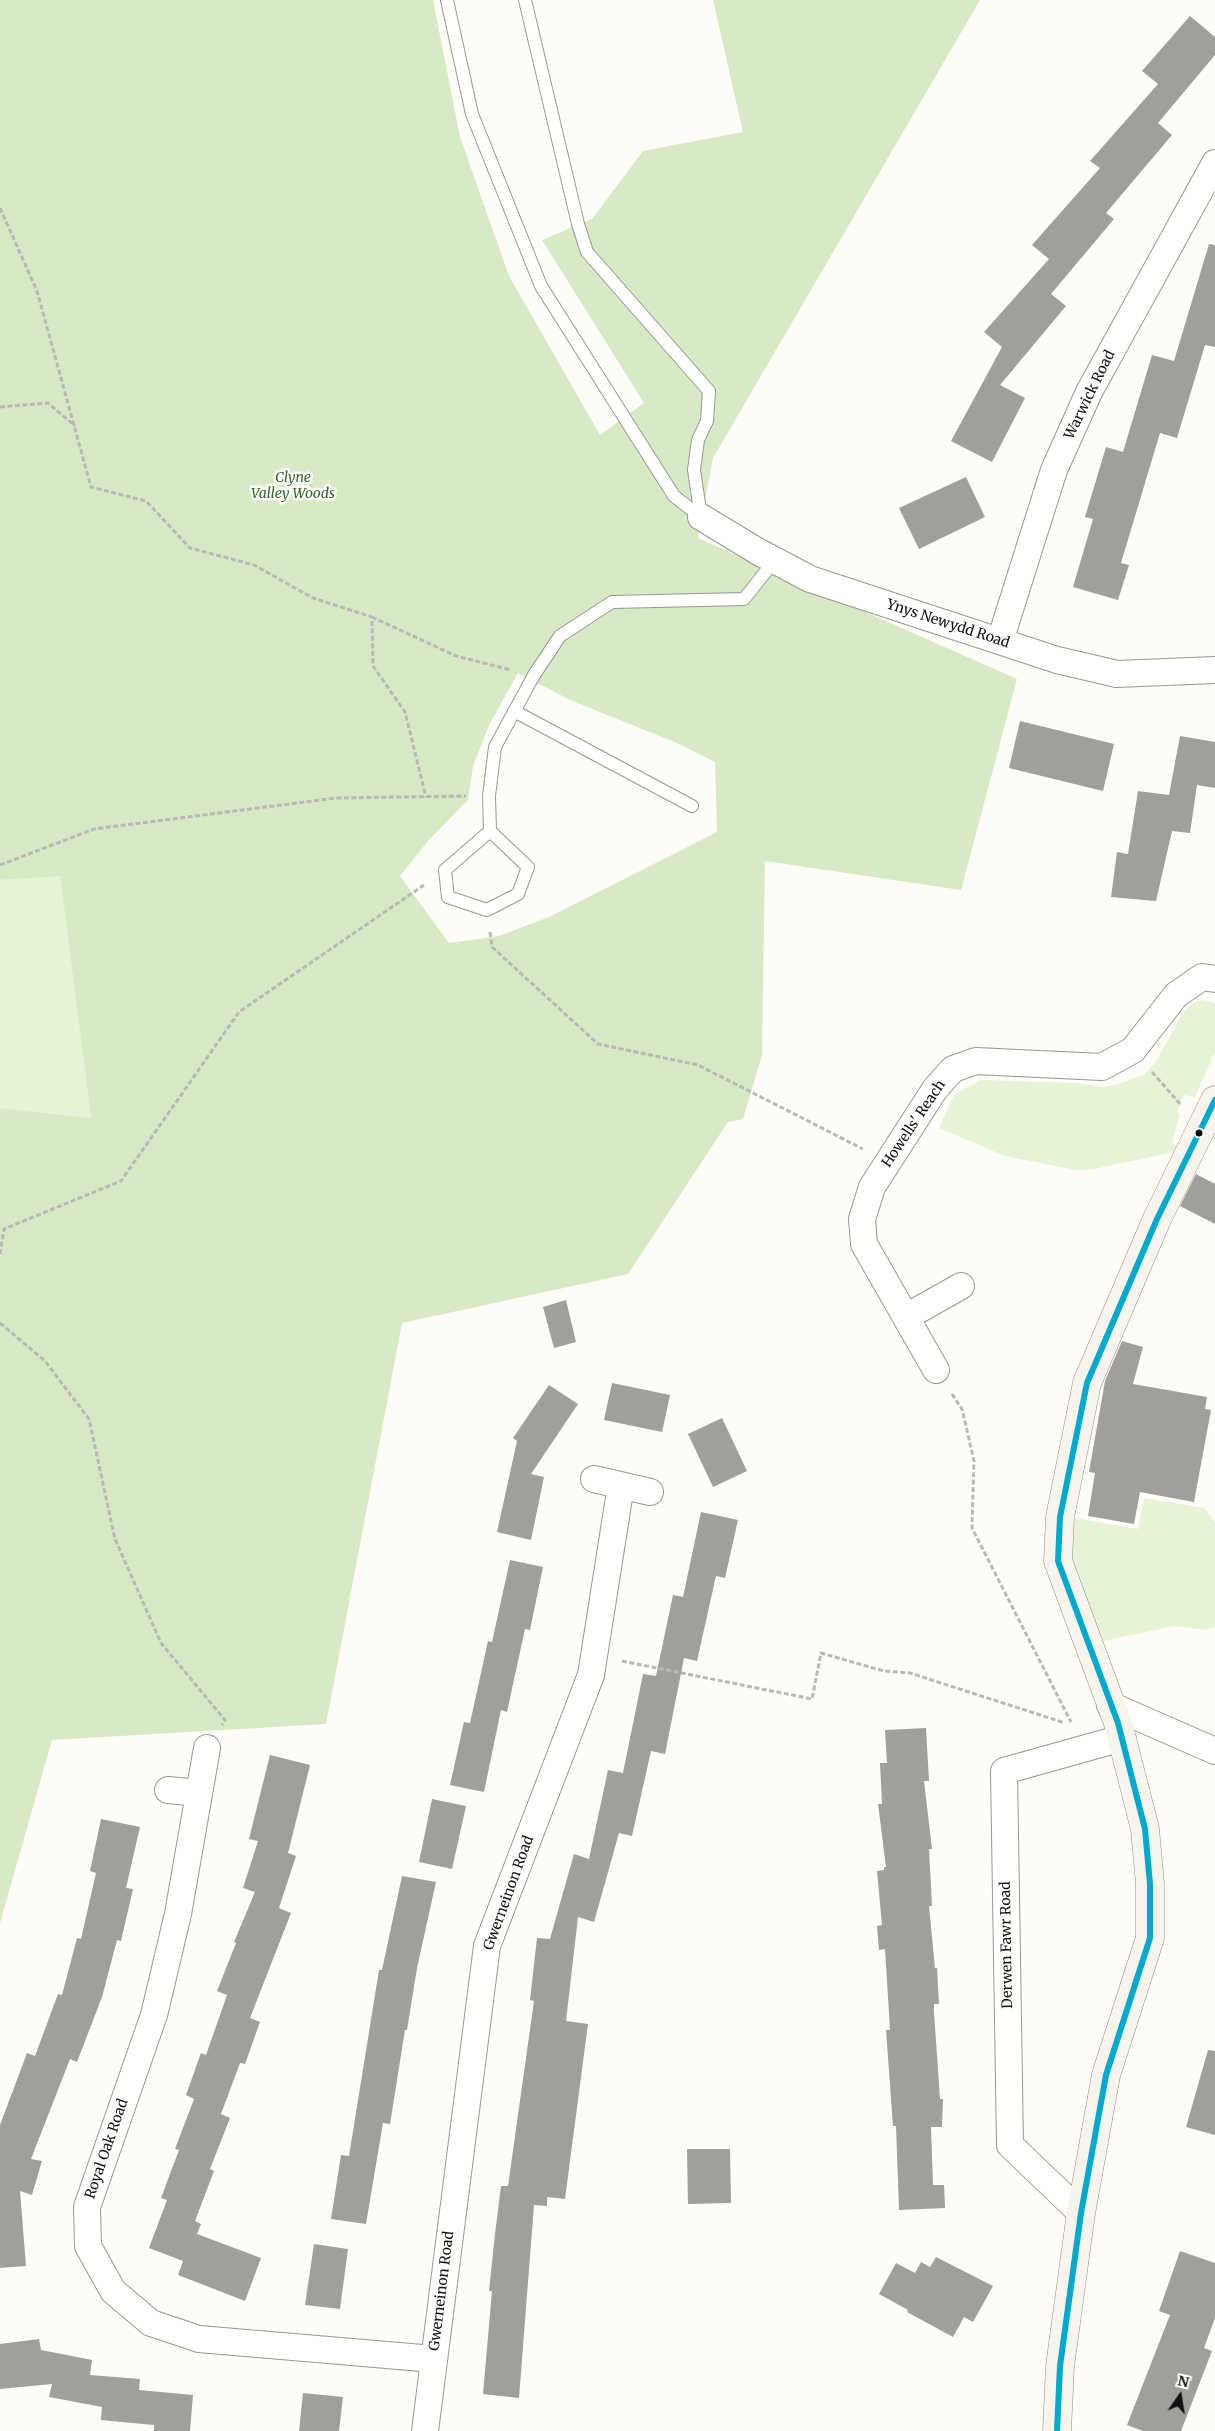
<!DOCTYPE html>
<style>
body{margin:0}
#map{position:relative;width:1215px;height:2431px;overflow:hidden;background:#fdfcf7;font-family:Merriweather,serif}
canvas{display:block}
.north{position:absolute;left:1155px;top:2371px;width:50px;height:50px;-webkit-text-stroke:4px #fff;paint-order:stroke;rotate:13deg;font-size:14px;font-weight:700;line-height:20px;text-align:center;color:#111}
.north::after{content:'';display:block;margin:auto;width:18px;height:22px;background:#111;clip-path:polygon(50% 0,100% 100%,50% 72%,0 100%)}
</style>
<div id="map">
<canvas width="1215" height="2431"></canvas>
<div class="north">N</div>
</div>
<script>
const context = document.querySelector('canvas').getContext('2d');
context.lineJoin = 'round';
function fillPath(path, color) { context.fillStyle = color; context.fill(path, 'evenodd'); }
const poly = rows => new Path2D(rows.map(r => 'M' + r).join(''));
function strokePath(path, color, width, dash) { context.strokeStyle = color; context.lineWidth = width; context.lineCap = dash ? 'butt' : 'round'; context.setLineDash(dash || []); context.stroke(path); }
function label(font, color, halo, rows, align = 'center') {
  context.font = font + ' Merriweather,serif'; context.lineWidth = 5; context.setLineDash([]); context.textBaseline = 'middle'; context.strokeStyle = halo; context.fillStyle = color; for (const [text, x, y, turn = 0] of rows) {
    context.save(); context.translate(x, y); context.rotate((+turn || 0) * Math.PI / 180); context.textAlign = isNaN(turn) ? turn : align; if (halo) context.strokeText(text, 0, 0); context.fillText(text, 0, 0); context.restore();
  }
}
fillPath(poly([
 [60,875,91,1118,0,1108,0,880],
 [1202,1000,1215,1003,1215,1052,1195,1097,1184,1095,1177,1112,1180,1114,1172,1143,1177,1145,1174,1152,1094,1169,1076,1170,1005,1156,939,1128,954,1095,980,1080,1078,1083,1103,1087,1116,1085,1145,1074,1157,1060,1183,1013,1193,1003],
 [1144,1498,1204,1508,1212,1518,1215,1524,1215,1627,1208,1630,1174,1626,1099,1642,1071,1561,1071,1543,1075,1518,1138,1529]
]), '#e7f3d7');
fillPath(poly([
 [0,0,433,0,460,137,509,276,600,435,644,403,542,240,592,219,643,151,743,132,713,0,980,0,713,458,698,538,1017,679,961,890,765,861,762,1055,743,1119,728,1122,628,1274,402,1323,326,1724,52,1740,0,1923,0,1108,91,1118,60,876,0,880],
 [518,673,570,700,677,743,715,762,717,832,549,917,499,936,449,943,400,876,428,841,468,800,473,766,490,723]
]), '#d8eac5');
fillPath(poly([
 [1190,16,1215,37,1215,55,1158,123,1172,135,1106,213,1114,219,1051,294,1066,306,1000,385,1025,398,992,462,951,441,1002,347,984,332,1049,259,1032,245,1100,168,1090,161,1158,84,1142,71],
 [1209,244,1215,245,1215,347,1205,345,1177,438,1160,433,1121,563,1129,565,1118,600,1073,587,1093,519,1085,517,1106,447,1123,452,1152,355,1174,361],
 [966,477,985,517,919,549,899,508],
 [1020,721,1114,744,1103,791,1009,768],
 [1180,736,1215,742,1215,788,1197,785,1190,833,1172,831,1156,901,1111,897,1117,852,1128,854,1138,791,1169,795],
 [1196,1174,1215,1184,1215,1224,1180,1206],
 [566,1300,576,1342,554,1348,543,1307],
 [1122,1341,1143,1347,1133,1384,1207,1397,1205,1409,1211,1410,1194,1502,1140,1492,1134,1524,1088,1516,1095,1473,1089,1472,1105,1381],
 [612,1383,670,1395,662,1432,604,1420],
 [549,1385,578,1404,531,1474,544,1477,531,1540,497,1532,517,1441,513,1438],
 [722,1418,747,1471,713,1487,688,1434],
 [701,1512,738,1520,725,1578,716,1576,697,1661,684,1658,665,1754,651,1751,632,1836,619,1833,594,1922,578,1917,566,2021,588,2024,565,2199,547,2197,547,2206,534,2205,519,2398,483,2394,492,2291,489,2291,495,2234,501,2186,508,2186,534,2001,530,2000,537,1938,550,1939,574,1854,589,1859,608,1770,623,1773,643,1674,656,1676,673,1595,683,1597],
 [510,1560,543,1567,530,1630,525,1629,507,1712,501,1710,484,1792,450,1785,464,1722,470,1723,488,1641,492,1642],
 [926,1728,929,1781,924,1781,932,1849,929,1849,932,1906,929,1906,935,1968,937,1968,939,2004,934,2004,934,2012,940,2099,943,2099,942,2127,931,2127,933,2185,944,2185,945,2208,899,2210,896,2126,893,2126,886,2030,890,2030,885,1949,879,1950,877,1926,882,1925,877,1871,884,1870,884,1867,886,1867,878,1804,882,1804,880,1763,887,1763,885,1730],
 [270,1755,310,1765,288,1853,296,1856,279,1908,291,1913,250,2018,260,2022,245,2064,240,2063,221,2114,230,2118,210,2169,214,2171,195,2221,201,2224,197,2234,261,2258,245,2301,178,2275,183,2261,149,2248,167,2200,161,2198,179,2150,175,2149,194,2099,186,2095,201,2053,206,2055,227,1995,217,1991,236,1943,234,1942,255,1892,243,1888,258,1841,249,1839],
 [432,1799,466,1806,452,1869,419,1862],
 [101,1819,140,1827,126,1888,133,1889,121,1941,117,1940,102,1997,77,2062,70,2059,31,2159,42,2161,32,2195,20,2191,26,2266,0,2268,0,2125,27,2053,35,2056,58,1994,62,1995,77,1938,81,1939,96,1873,90,1871],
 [402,1876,436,1882,417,1968,407,2030,405,2030,390,2124,383,2123,366,2224,331,2219,341,2155,349,2156,379,1970,382,1970],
 [1208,2050,1215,2051,1215,2135,1186,2127],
 [687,2149,730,2149,731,2203,688,2204],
 [314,2244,348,2249,340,2309,305,2305],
 [1180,2251,1215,2263,1215,2318,1204,2348,1212,2351,1181,2431,1143,2431,1127,2425,1170,2315,1159,2311],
 [936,2257,993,2286,973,2322,964,2317,953,2337,907,2312,908,2310,879,2294,896,2263,915,2273,921,2262,930,2267],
 [39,2339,41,2350,92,2360,90,2375,140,2379,139,2390,193,2395,190,2431,154,2431,154,2425,101,2420,102,2407,49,2397,52,2384,0,2389,0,2344],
 [303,2393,343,2397,339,2431,299,2431]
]), '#a19f9c');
const service = poly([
 [447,0,472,114,541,286,674,496,701,517],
 [525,0,578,224,587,252,709,391,707,421,698,440,694,470,701,517],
 [514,711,692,806],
 [490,831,445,870,448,897,487,910,518,894,528,867,490,831,489,796,495,747,534,675,560,636,612,602,744,599,775,560]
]);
const minor = poly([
 [701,517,757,551,810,579,1057,660,1117,674,1215,670],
 [1000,641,1054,470,1089,392,1215,163],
 [906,1317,961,1286],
 [936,1370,864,1244,862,1219,872,1187,935,1089,953,1069,976,1061,1102,1067,1133,1050,1176,995,1202,977,1215,979],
 [594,1479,650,1492],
 [1110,1705,1215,1751],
 [207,1748,178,1914,154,2015,87,2207,88,2246,113,2291,151,2323,199,2339,434,2359],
 [168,1790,199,1793],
 [1081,2213,1010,2145,1004,1771,1122,1738],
 [425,2431,487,1946,591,1675,621,1485]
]);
const secondary = poly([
 [1057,2431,1060,2366,1081,2213,1106,2075,1150,1938,1150,1884,1145,1829,1118,1723,1058,1561,1060,1517,1087,1383,1157,1219,1215,1100]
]);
strokePath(service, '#979795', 14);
strokePath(minor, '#979795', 28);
strokePath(secondary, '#8e8d8b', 29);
strokePath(poly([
 [0,208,37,291,91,487,146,501,190,548,254,565,313,598,372,617,373,666,405,712,426,797],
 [0,407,48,403,75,426],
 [372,617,456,656,511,670],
 [0,865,94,829,336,798,466,796],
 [490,932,492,947,598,1044,698,1065,863,1149],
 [1152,1072,1181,1105],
 [0,1254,4,1229,121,1181,239,1012,424,885],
 [0,1323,45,1361,89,1419,115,1539,161,1643,225,1720,222,1725],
 [952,1394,962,1409,974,1461,972,1528,1071,1722],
 [622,1661,812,1699,821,1653,884,1671,910,1673,1065,1723]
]), '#b9b9b8', 3, [5, 2.5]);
strokePath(service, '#fffffe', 12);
strokePath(minor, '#fffffe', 26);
strokePath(secondary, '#f6f4eb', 28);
strokePath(poly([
 [1057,2431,1060,2366,1081,2213,1106,2075,1150,1938,1150,1884,1145,1829,1118,1723,1058,1561,1060,1517,1087,1383,1157,1219,1215,1100]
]), '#00a9ce', 6);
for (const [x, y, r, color] of [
 [1199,1133,4.5,"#111"]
]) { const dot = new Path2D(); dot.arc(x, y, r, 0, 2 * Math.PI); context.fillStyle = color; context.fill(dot); strokePath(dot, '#fff', 2); }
label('14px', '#111', '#fff', [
 ["Warwick Road",1090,395,-64],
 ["Ynys Newydd Road",948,624,18],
 ["Howells' Reach",914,1124,-56],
 ["Gwerneinon Road",509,1893,-70],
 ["Derwen Fawr Road",1007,1945,-91],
 ["Royal Oak Road",107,2149,-71],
 ["Gwerneinon Road",442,2291,-83]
]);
label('italic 14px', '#2f6b1f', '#fff', [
 ["Clyne",293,478],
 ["Valley Woods",293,494]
]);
</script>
